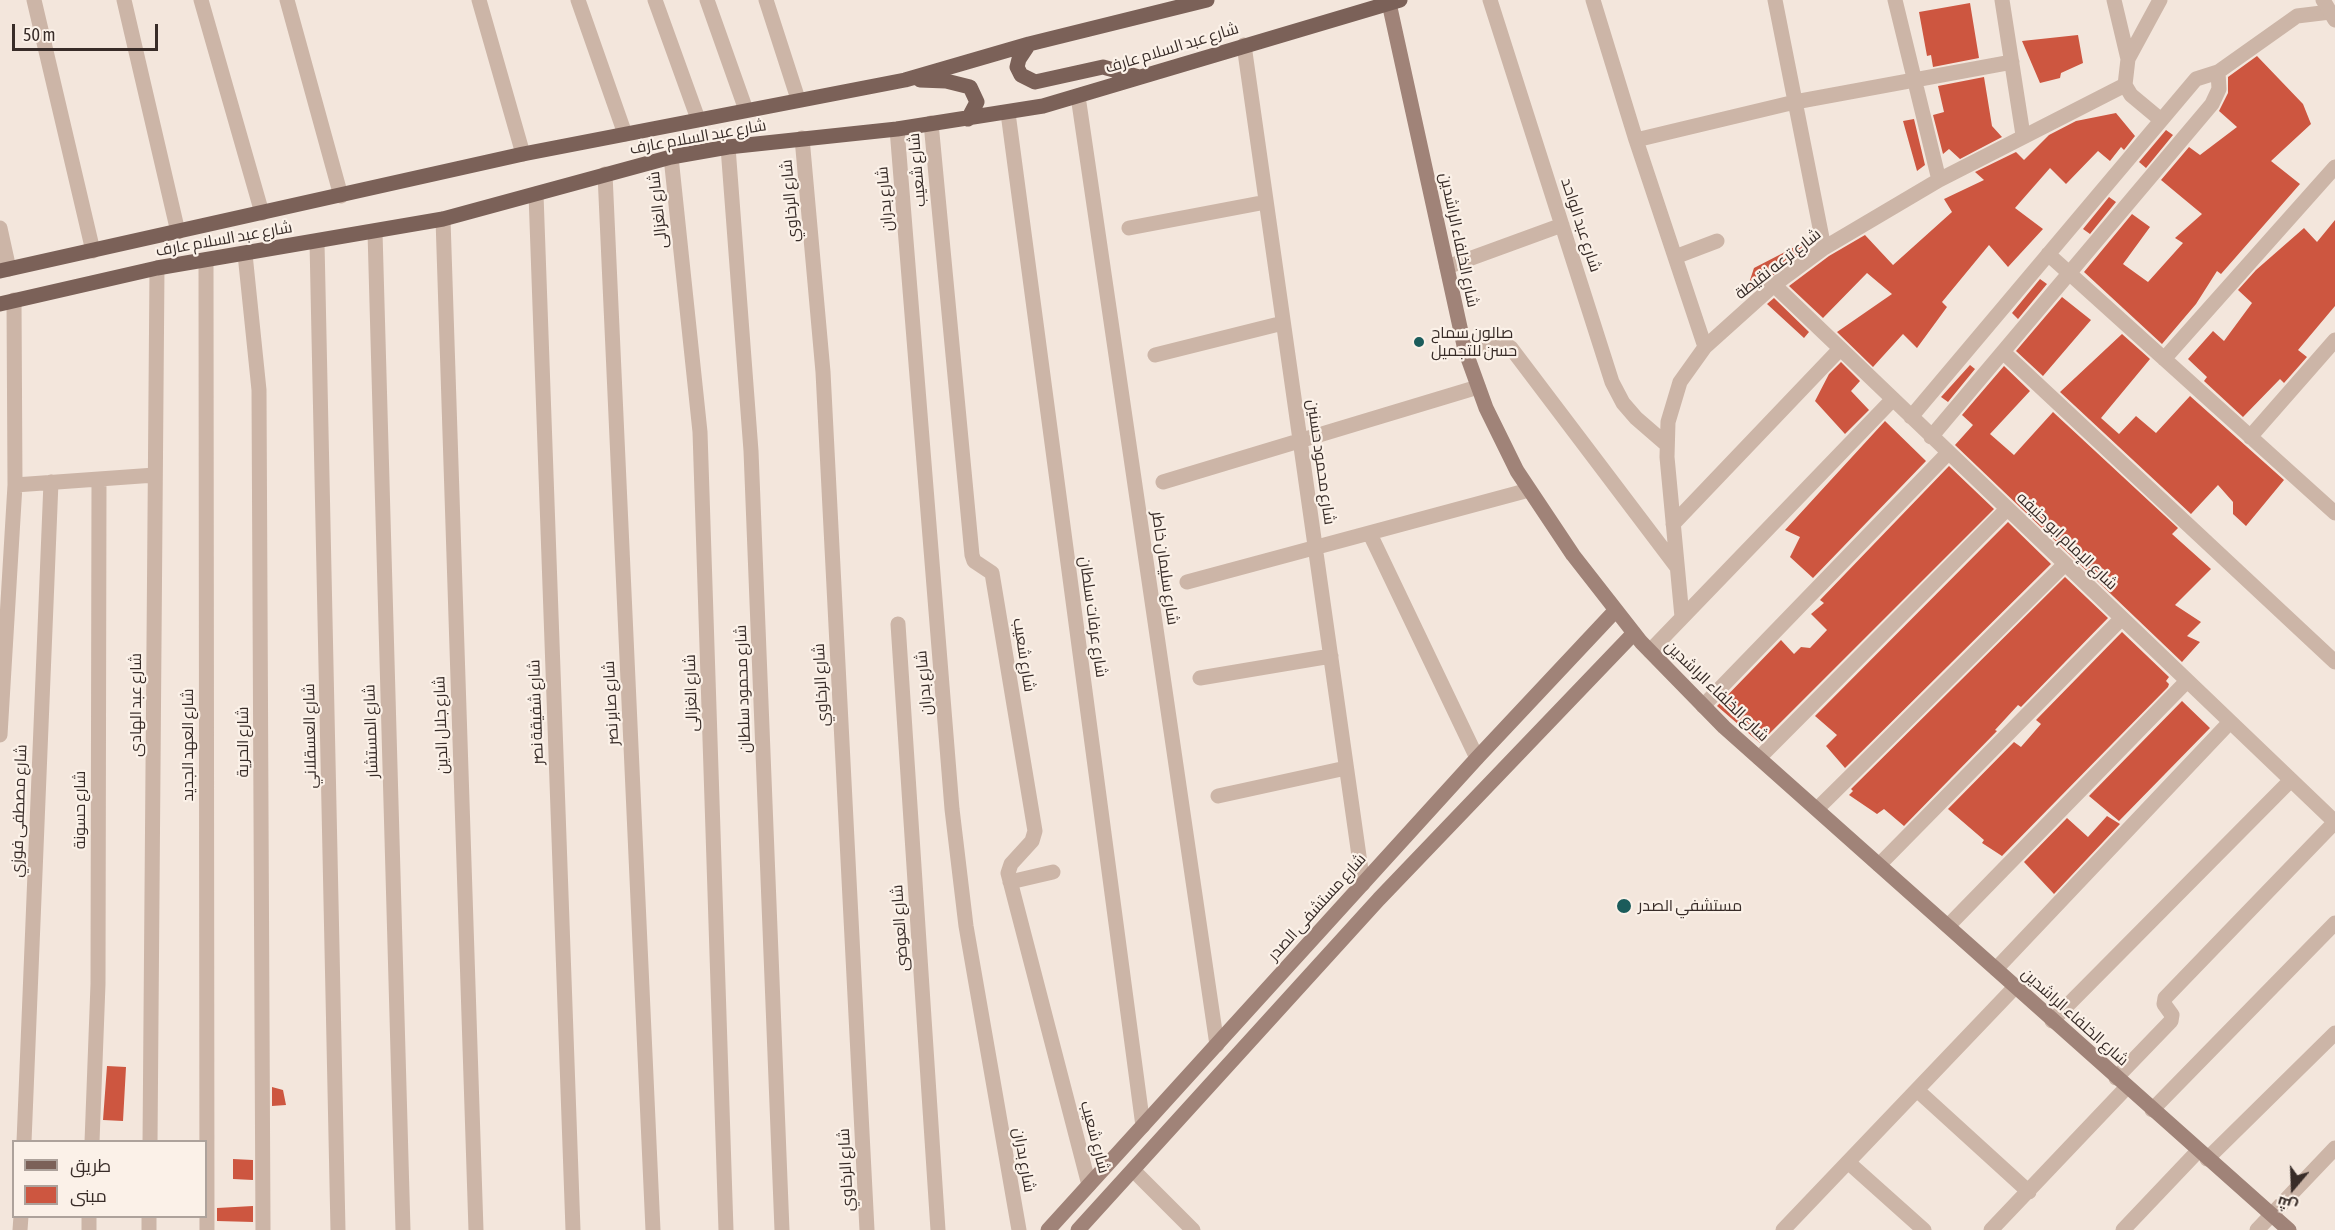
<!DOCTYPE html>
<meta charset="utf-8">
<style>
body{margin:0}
#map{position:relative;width:2335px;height:1230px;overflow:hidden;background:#f3e6dc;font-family:"Asap Condensed",Cairo,sans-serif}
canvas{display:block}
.legend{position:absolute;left:12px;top:1140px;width:195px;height:78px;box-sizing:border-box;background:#fbf1e8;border:2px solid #ada29b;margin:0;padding:8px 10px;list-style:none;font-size:18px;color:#382c28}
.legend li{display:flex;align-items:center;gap:12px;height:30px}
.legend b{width:30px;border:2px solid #ada29b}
.north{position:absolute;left:2263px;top:1158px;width:60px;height:60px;-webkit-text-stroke:4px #fbf1e8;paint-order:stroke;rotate:199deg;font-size:16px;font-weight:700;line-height:24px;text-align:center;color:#382c28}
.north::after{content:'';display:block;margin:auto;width:21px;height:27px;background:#382c28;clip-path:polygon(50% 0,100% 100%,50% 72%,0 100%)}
.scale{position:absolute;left:12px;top:24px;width:146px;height:27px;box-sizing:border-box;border:3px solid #382c28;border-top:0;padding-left:8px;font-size:18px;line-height:21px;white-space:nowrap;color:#382c28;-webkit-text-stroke:4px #fbf1e8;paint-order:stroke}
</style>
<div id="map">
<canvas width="2335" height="1230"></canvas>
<ul class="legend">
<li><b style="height:8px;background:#7b6158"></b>طريق</li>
<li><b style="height:16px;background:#cd5640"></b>مبنى</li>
</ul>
<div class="north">ش</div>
<div class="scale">50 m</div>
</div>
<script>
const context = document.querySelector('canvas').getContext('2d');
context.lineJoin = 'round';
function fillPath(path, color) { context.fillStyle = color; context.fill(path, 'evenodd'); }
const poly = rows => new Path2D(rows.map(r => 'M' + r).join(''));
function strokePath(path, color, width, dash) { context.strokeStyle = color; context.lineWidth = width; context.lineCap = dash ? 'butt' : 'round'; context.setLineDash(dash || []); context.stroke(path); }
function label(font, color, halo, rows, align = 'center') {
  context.font = font + ' "Asap Condensed",Cairo,sans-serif'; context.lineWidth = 4.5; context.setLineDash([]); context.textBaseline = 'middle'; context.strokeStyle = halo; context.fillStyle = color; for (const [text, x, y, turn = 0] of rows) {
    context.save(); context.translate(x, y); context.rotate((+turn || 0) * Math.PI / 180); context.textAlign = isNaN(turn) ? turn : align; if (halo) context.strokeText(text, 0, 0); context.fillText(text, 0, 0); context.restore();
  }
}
fillPath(poly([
 [1970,3,1979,58,1933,67,1931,55,1927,56,1919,12],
 [2078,35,2083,63,2061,73,2060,78,2040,83,2022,41],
 [2257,56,2303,104,2311,124,2271,161,2300,184,2221,274,2217,271,2196,304,2162,344,2084,272,2132,214,2150,227,2123,264,2148,282,2183,243,2175,238,2202,214,2161,180,2189,147,2200,155,2237,127,2219,111,2228,93,2228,77],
 [1984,77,1992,126,2002,137,1960,159,1949,149,1943,154,1933,115,1944,112,1938,86],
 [2116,113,2135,136,2124,150,2121,147,2110,161,2098,151,2066,184,2050,168,2015,208,2043,229,2008,267,1989,245,1942,302,1947,307,1917,348,1903,334,1873,367,1837,332,1892,294,1867,273,1823,318,1789,286,1829,256,1865,235,1893,265,1952,212,1944,199,1984,180,1975,172,2016,152,2024,160,2049,135,2076,121],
 [1914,119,1925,165,1917,171,1903,121],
 [2166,130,2173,135,2146,168,2139,162],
 [2109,197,2116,202,2090,234,2083,229],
 [2335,220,2335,306,2298,350,2307,357,2284,383,2280,379,2243,417,2204,381,2207,377,2188,359,2213,331,2224,341,2252,303,2238,290,2256,270,2304,228,2317,242],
 [1812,238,1813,244,1753,291,1748,286,1754,268],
 [2040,279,2047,284,2018,319,2012,313],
 [2062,297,2091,320,2043,376,2016,351],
 [1774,298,1809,332,1804,338,1767,304],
 [2122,334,2150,359,2101,418,2119,434,2136,416,2156,433,2190,396,2284,480,2246,526,2233,514,2233,502,2218,485,2191,514,2060,392],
 [1841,362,1860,381,1851,391,1869,410,1845,434,1815,401,1829,374],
 [1970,365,1975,369,1948,402,1941,397],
 [2004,366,2030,391,1990,434,2014,455,2053,412,2178,528,2172,534,2211,569,2175,605,2201,622,2187,636,2200,642,2182,662,1955,445,1973,425,1962,415],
 [1885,421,1926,461,1813,578,1790,557,1800,537,1785,530],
 [1949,466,1994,509,1760,743,1717,706,1781,640,1794,654,1801,647,1810,648,1827,630,1811,614,1824,603,1820,600],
 [2008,522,2051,564,1845,768,1826,746,1837,735,1815,716],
 [2065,577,2108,618,2021,707,2018,705,1995,730,1997,731,1904,826,1884,809,1877,814,1849,795,1853,791,1851,789],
 [2122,632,2169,677,2166,681,2169,684,2168,687,2002,856,1982,843,1984,840,1948,809,1946,811,2014,742,2021,747,2041,724,2036,720],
 [2182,701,2210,728,2119,821,2089,796],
 [2107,816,2120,824,2054,894,2024,862,2067,818,2088,837],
 [107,1066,126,1067,123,1121,103,1120],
 [272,1087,283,1090,286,1105,272,1106],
 [233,1159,253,1160,253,1180,233,1179],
 [253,1206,253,1222,217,1221,217,1208]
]), '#cd5640');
strokePath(poly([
 [34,0,93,251],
 [124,0,178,232],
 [201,0,262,213],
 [287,0,341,196],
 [479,0,523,154],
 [578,0,625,134],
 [655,0,698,119],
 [707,0,746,110],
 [766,0,798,99],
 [1490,0,1612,382,1623,403,1636,418,1666,444],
 [1593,0,1636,140,1705,347],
 [1775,0,1824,248],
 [1895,0,1939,180],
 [2002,0,2023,135],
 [2114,0,2128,59],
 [2160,0,2128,59,2125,85,2131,95,2161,120],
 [1244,45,1363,884],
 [1078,96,1217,1045],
 [1008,113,1143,1126],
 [931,123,972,555,974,561,992,573,1035,831,1032,841,1011,864,1008,873,1089,1185],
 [897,129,952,809,966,926,1019,1230],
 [802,138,823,372,867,1230],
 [1636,140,1795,102,2012,62],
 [728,147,751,451,782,1230],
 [671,157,700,432,726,1230],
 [605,174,653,1230],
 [536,194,573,1230],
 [443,219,476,1230],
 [0,228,9,269],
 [1129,228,1266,202],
 [375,232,403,1230],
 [317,242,338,1230],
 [245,254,259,390,263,1230],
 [2048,254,2335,513],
 [1675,257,1717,241],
 [206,260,207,1230],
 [1447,267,1562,225],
 [1774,285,2335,822],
 [1465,350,1492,342,1505,344,1511,348,1676,566],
 [2003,352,2335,662],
 [1155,355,1283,323],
 [2164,359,2335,167],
 [1911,417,2196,79,2218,72,2297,16,2330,12],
 [1931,437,2212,104,2219,89,2218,72],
 [2250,437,2335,340],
 [1163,482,1478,387],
 [15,485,155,475],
 [1673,524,1840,349],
 [1370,534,1477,758],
 [1187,582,1529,490],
 [1682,617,1667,457,1668,422,1680,382,1705,347,1774,285,1824,248,1939,180,2125,85],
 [898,624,938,1230],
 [1650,651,1893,399],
 [1200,678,1331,656],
 [1703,706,1948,453],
 [0,735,15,485,14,300],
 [1759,758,2007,509],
 [1218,796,1346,768],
 [1817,809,2065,564],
 [1879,865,2122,618],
 [1010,882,1053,872],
 [1948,926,2187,681],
 [1996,969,2230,722],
 [2052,1021,2291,780],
 [2116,1078,2171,1021,2172,1015,2164,1004,2165,998,2335,822],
 [1917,1090,2029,1192],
 [2152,1110,2335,923],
 [24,1142,51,482],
 [92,1142,98,984,99,479],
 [150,1142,157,268],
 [2207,1159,2335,1033],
 [1849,1163,1924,1230],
 [1133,1170,1193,1230],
 [20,1230,21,1216],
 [89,1230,89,1216],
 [149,1230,149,1216],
 [1783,1230,2015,987],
 [1991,1230,2126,1088],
 [2123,1230,2198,1151],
 [2257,1230,2335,1148]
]), '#ccb5a7', 15);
strokePath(poly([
 [2323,0,2335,20]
]), '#ccb5a7', 15);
strokePath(poly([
 [1389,3,1465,350,1486,408,1517,471,1573,555,1641,642,1724,727,2289,1230],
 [1048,1230,1477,758,1615,611],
 [1078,1230,1379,899,1634,633]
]), '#a08378', 15);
strokePath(poly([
 [1029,44,1019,59,1017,67,1021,75,1035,82,1103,67,1139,77],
 [920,80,946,81,970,87,977,102,968,119],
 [0,271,523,154,905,80,1029,44,1207,0],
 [0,304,157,268,443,219,671,157,728,147,897,129,1043,106,1400,0]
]), '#7b6158', 15);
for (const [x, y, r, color] of [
 [1419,342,6,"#1b5c5b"],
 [1624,906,8,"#1b5c5b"]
]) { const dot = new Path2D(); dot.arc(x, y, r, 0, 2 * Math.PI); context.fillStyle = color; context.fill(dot); strokePath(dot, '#fbf1e8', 2); }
label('16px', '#382c28', '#fbf1e8', [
 ["شارع عبد السلام عارف",1172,48,-17],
 ["شارع عبد السلام عارف",698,137,-10],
 ["شارع شعيب",917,170,-95],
 ["شارع بدران",885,199,-95],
 ["شارع الرخاوي",790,201,-95],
 ["شارع الغزالى",658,210,-96],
 ["شارع عبد الواحد",1581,225,72],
 ["شارع عبد السلام عارف",224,239,-10],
 ["شارع الخلفاء الراشدين",1459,240,78],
 ["شارع ترعه نقيطة",1778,264,-38],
 ["شارع محمود حسنين",1321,462,82],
 ["شارع الإمام ابو حنيفه",2067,541,44],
 ["شارع سليمان خاطر",1165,568,82],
 ["شارع عرفات سلطان",1093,617,82],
 ["شارع شعيب",1024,655,81],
 ["شارع بدران",924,683,-95],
 ["شارع الرخاوي",821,685,-93],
 ["شارع محمود سلطان",743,689,-92],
 ["شارع الخلفاء الراشدين",1717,691,44],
 ["شارع الغزالى",691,693,-92],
 ["شارع صابر نصر",611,703,-93],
 ["شارع عبد الهادى",136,705,-90],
 ["شارع شفيقة نصر",536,712,-92],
 ["شارع جلال الدين",441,725,-92],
 ["شارع المستشار",371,731,-92],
 ["شارع العسقلاني",310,736,-91],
 ["شارع الحرية",243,742,-90],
 ["شارع العهد الجديد",188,745,-90],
 ["شارع حسونة",80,810,-90],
 ["شارع مصطفى فوزي",19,811,-88],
 ["شارع مستشفى الصدر",1317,907,-48],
 ["شارع العوضى",900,928,-94],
 ["شارع الخلفاء الراشدين",2075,1017,42],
 ["شارع شعيب",1095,1137,75],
 ["شارع بدران",1024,1160,80],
 ["شارع الرخاوي",846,1170,-93]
]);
label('16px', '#382c28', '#fbf1e8', [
 ["صالون سماح",1431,333],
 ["حسن للتجميل",1431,351],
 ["مستشفي الصدر",1638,906]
], 'left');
</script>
